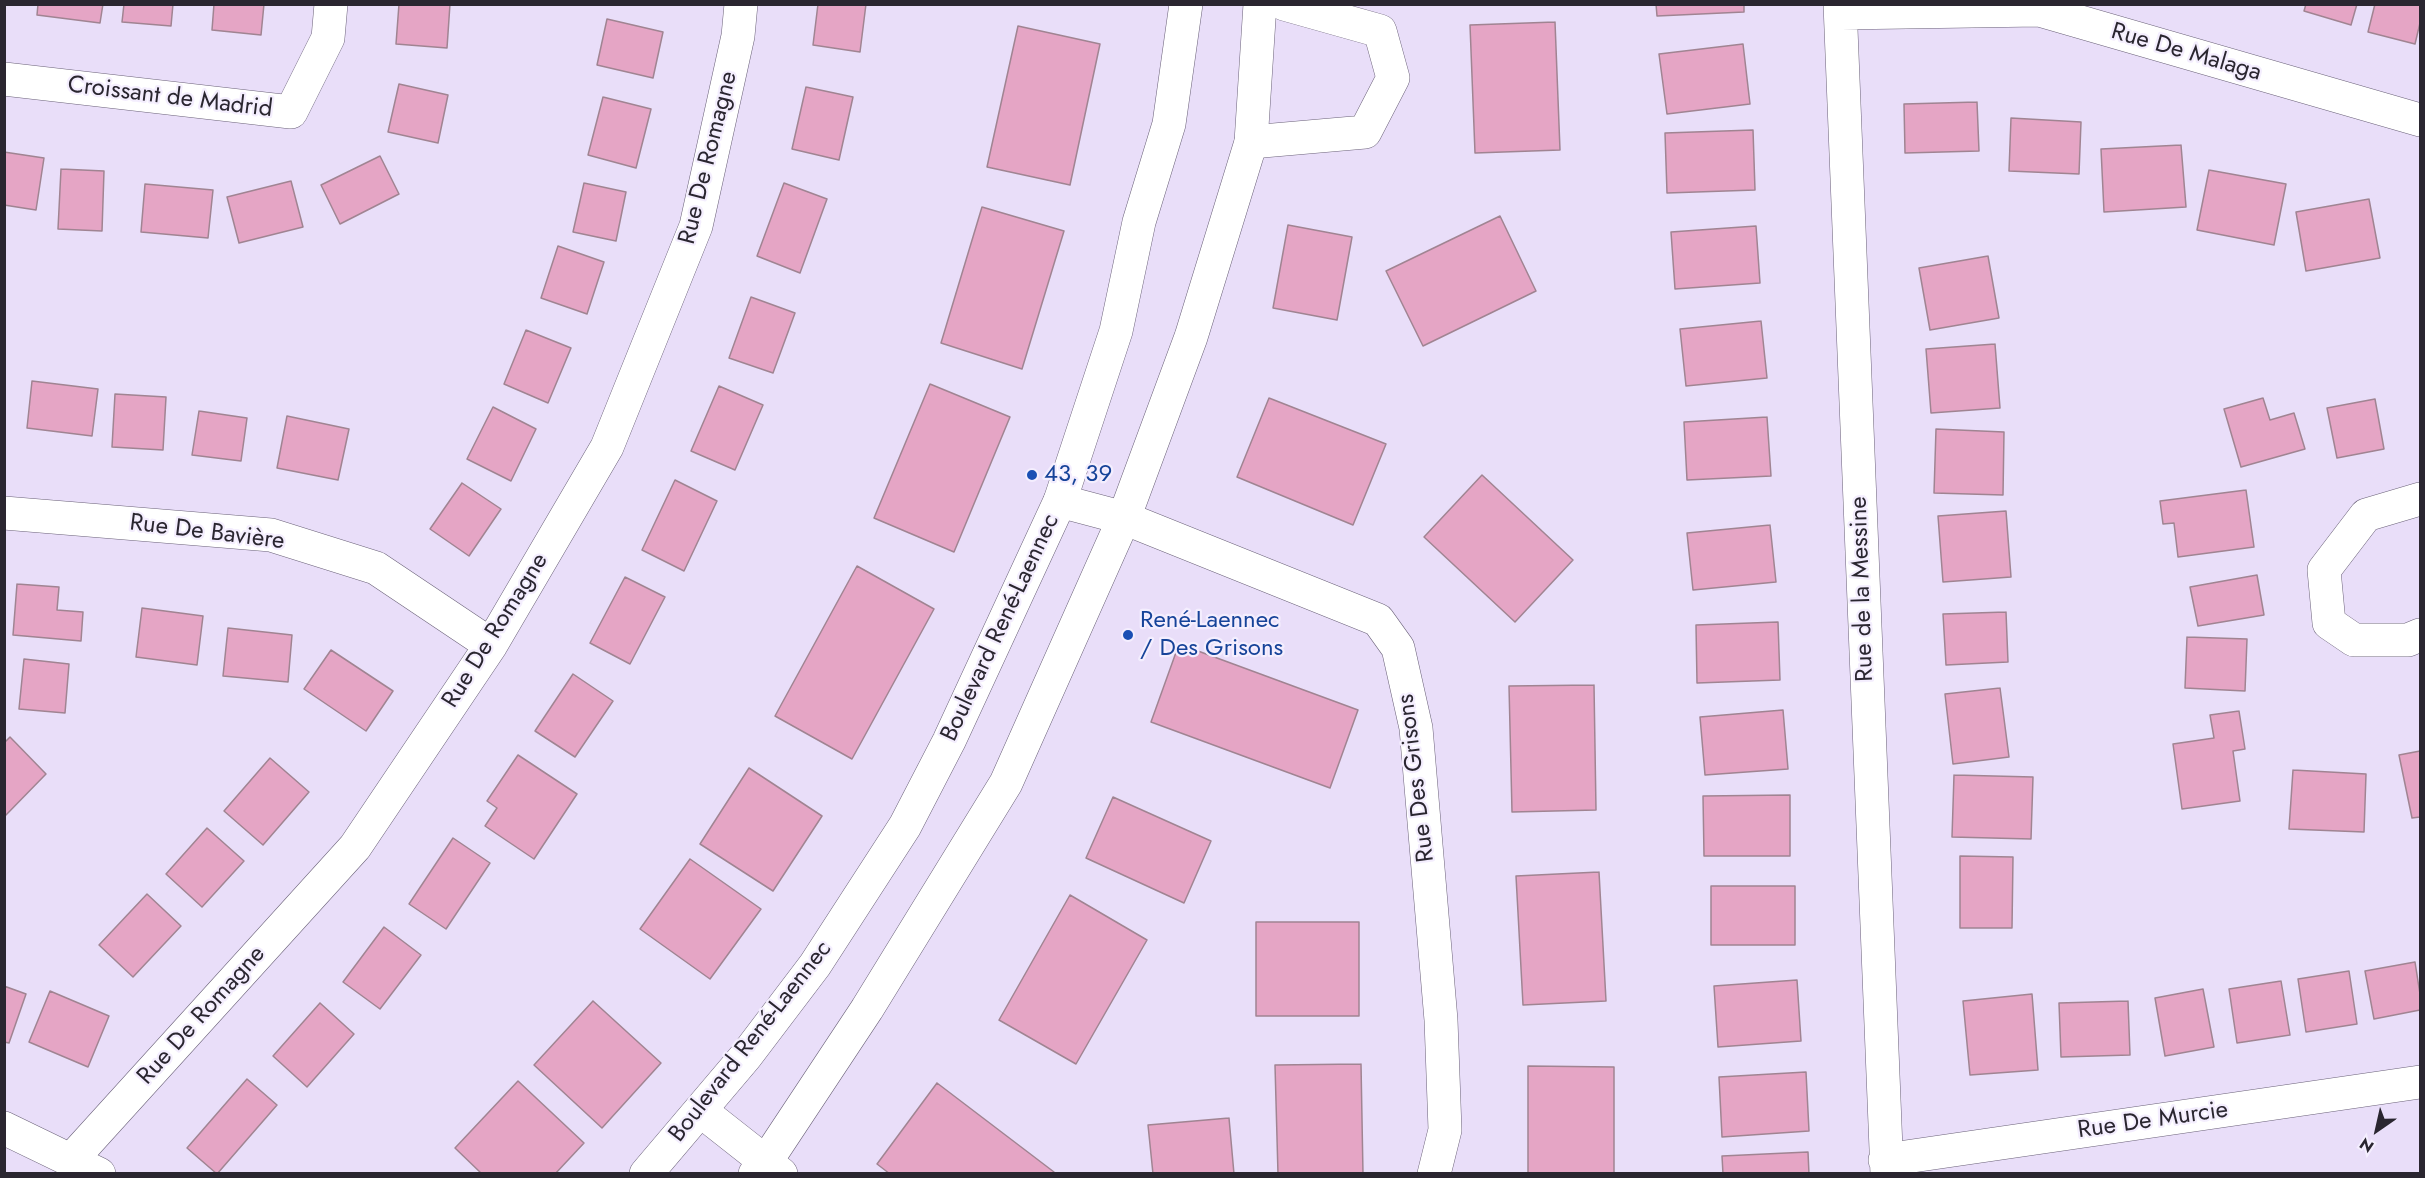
<!DOCTYPE html>
<meta charset="utf-8">
<style>
body{margin:0}
#map{position:relative;width:2425px;height:1178px;overflow:hidden;background:#e9def9;font-family:Jost,sans-serif}
canvas{display:block}
.frame{position:absolute;inset:0;border:6px solid #2a2630;pointer-events:none}
.north{position:absolute;left:2347px;top:1100px;width:60px;height:60px;-webkit-text-stroke:4px #f4eefe;paint-order:stroke;rotate:214deg;font-size:16px;font-weight:700;line-height:24px;text-align:center;color:#2a2630}
.north::after{content:'';display:block;margin:auto;width:21px;height:27px;background:#2a2630;clip-path:polygon(50% 0,100% 100%,50% 72%,0 100%)}
</style>
<div id="map">
<canvas width="2425" height="1178"></canvas>
<div class="frame"></div>
<div class="north">N</div>
</div>
<script>
const context = document.querySelector('canvas').getContext('2d');
context.lineJoin = 'round';
function fillPath(path, color) { context.fillStyle = color; context.fill(path, 'evenodd'); }
const poly = rows => new Path2D(rows.map(r => 'M' + r).join(''));
function strokePath(path, color, width, dash) { context.strokeStyle = color; context.lineWidth = width; context.lineCap = dash ? 'butt' : 'round'; context.setLineDash(dash || []); context.stroke(path); }
function label(font, color, halo, rows, align = 'center') {
  context.font = font + ' Jost,sans-serif'; context.lineWidth = 4.5; context.setLineDash([]); context.textBaseline = 'middle'; context.strokeStyle = halo; context.fillStyle = color; for (const [text, x, y, turn = 0] of rows) {
    context.save(); context.translate(x, y); context.rotate((+turn || 0) * Math.PI / 180); context.textAlign = isNaN(turn) ? turn : align; if (halo) context.strokeText(text, 0, 0); context.fillText(text, 0, 0); context.restore();
  }
}
const building = poly([
 [38,4,103,4,100,23,37,15,38,4],
 [124,4,173,4,171,26,122,22,124,4],
 [214,4,264,4,261,35,212,30,214,4],
 [399,4,450,4,447,48,396,44,399,4],
 [818,4,866,4,860,52,813,45,818,4],
 [1656,4,1744,4,1744,12,1657,16,1656,4],
 [2306,4,2357,4,2351,25,2304,11,2306,4],
 [2375,4,2420,4,2420,23,2415,44,2368,32,2375,4],
 [607,19,663,32,653,78,597,65,607,19],
 [1555,22,1560,150,1475,153,1470,25,1555,22],
 [1018,26,1100,44,1070,185,987,167,1018,26],
 [1743,44,1750,104,1667,114,1659,54,1743,44],
 [399,84,448,95,438,143,388,132,399,84],
 [806,87,853,97,839,160,792,149,806,87],
 [603,97,651,109,636,168,588,155,603,97],
 [1977,102,1979,151,1905,153,1904,104,1977,102],
 [2011,118,2081,122,2079,174,2009,171,2011,118],
 [1753,130,1755,190,1667,193,1665,133,1753,130],
 [2181,145,2186,207,2104,212,2101,149,2181,145],
 [4,152,44,158,36,210,4,205,4,152],
 [380,156,399,194,340,224,321,185,380,156],
 [61,169,104,171,102,231,58,229,61,169],
 [2209,170,2286,184,2274,245,2197,230,2209,170],
 [291,181,303,227,239,243,227,197,291,181],
 [584,183,626,192,616,241,573,232,584,183],
 [784,183,827,199,800,273,757,256,784,183],
 [145,184,213,190,208,238,141,232,145,184],
 [2369,199,2380,258,2306,271,2296,212,2369,199],
 [982,207,1064,231,1022,369,941,343,982,207],
 [1500,216,1536,291,1423,346,1386,271,1500,216],
 [1288,225,1352,237,1337,320,1273,308,1288,225],
 [1756,226,1760,283,1675,289,1671,232,1756,226],
 [558,246,604,262,587,314,541,298,558,246],
 [1988,256,1999,318,1930,330,1919,268,1988,256],
 [751,297,795,313,773,373,729,358,751,297],
 [1761,321,1767,378,1686,386,1680,329,1761,321],
 [526,330,571,348,548,403,504,384,526,330],
 [1995,344,2000,408,1931,413,1926,349,1995,344],
 [32,381,98,389,92,436,27,428,32,381],
 [930,384,1010,417,954,552,874,518,930,384],
 [719,386,763,405,735,470,691,451,719,386],
 [115,394,166,397,163,450,112,447,115,394],
 [1269,398,1386,444,1353,525,1237,477,1269,398],
 [2263,398,2270,420,2294,413,2305,449,2241,467,2224,409,2263,398],
 [2375,399,2384,449,2337,458,2327,408,2375,399],
 [493,407,536,429,511,481,467,459,493,407],
 [199,411,247,418,241,461,192,455,199,411],
 [287,416,349,429,338,480,277,468,287,416],
 [1767,417,1771,476,1687,480,1684,422,1767,417],
 [1936,429,2004,432,2003,495,1934,493,1936,429],
 [1482,475,1573,560,1515,622,1424,537,1482,475],
 [675,480,717,501,684,571,642,550,675,480],
 [462,483,501,509,469,556,430,529,462,483],
 [2246,490,2254,547,2178,557,2174,523,2163,524,2160,501,2246,490],
 [2006,511,2011,577,1943,582,1938,516,2006,511],
 [1770,525,1776,582,1693,590,1687,533,1770,525],
 [857,566,934,609,852,759,775,716,857,566],
 [2257,575,2264,615,2198,626,2190,587,2257,575],
 [625,577,665,597,630,664,590,643,625,577],
 [17,584,59,587,57,610,83,612,81,641,13,635,17,584],
 [142,608,203,616,197,665,136,657,142,608],
 [2006,612,2008,662,1946,665,1943,614,2006,612],
 [1778,622,1780,680,1697,683,1696,625,1778,622],
 [228,628,292,635,288,682,223,676,228,628],
 [2187,637,2247,639,2245,691,2185,688,2187,637],
 [1179,644,1358,710,1330,788,1151,722,1179,644],
 [331,650,393,691,366,731,304,689,331,650],
 [24,659,69,664,65,713,19,709,24,659],
 [573,674,613,701,575,757,535,731,573,674],
 [1594,685,1596,810,1512,812,1509,686,1594,685],
 [2000,688,2009,757,1953,764,1945,694,2000,688],
 [1783,710,1788,769,1705,775,1700,717,1783,710],
 [2239,711,2245,749,2233,751,2240,801,2182,809,2173,744,2214,738,2210,715,2239,711],
 [10,737,46,774,5,816,4,743,10,737],
 [2420,751,2420,817,2412,818,2399,755,2420,751],
 [518,755,577,794,534,859,485,826,497,808,487,801,518,755],
 [270,758,309,792,263,845,224,811,270,758],
 [749,768,822,816,773,891,700,844,749,768],
 [2293,770,2366,774,2364,832,2289,829,2293,770],
 [1954,775,2033,777,2031,839,1952,837,1954,775],
 [1790,795,1790,856,1704,856,1703,796,1790,795],
 [1113,797,1211,841,1184,903,1086,858,1113,797],
 [207,828,244,861,202,907,166,874,207,828],
 [453,838,490,863,446,929,409,904,453,838],
 [1960,856,2013,857,2012,928,1960,928,1960,856],
 [690,859,761,909,710,979,640,929,690,859],
 [1599,872,1606,1001,1523,1005,1516,876,1599,872],
 [1711,886,1795,886,1795,945,1711,945,1711,886],
 [147,894,181,926,133,977,99,945,147,894],
 [1070,895,1147,940,1076,1064,999,1020,1070,895],
 [1256,922,1359,922,1359,1016,1256,1016,1256,922],
 [384,927,421,955,380,1009,343,982,384,927],
 [2415,962,2420,994,2420,1010,2374,1019,2365,971,2415,962],
 [2349,971,2357,1024,2306,1032,2298,979,2349,971],
 [1797,980,1801,1041,1718,1047,1714,986,1797,980],
 [2281,981,2290,1035,2237,1043,2229,989,2281,981],
 [4,986,26,994,9,1043,4,1042,4,986],
 [2203,989,2214,1047,2165,1056,2155,998,2203,989],
 [50,991,109,1016,88,1067,29,1042,50,991],
 [2032,994,2038,1070,1970,1075,1963,1001,2032,994],
 [593,1001,661,1063,602,1128,534,1065,593,1001],
 [2128,1001,2130,1055,2061,1057,2059,1003,2128,1001],
 [320,1003,354,1034,307,1087,273,1056,320,1003],
 [1361,1064,1363,1174,1278,1174,1275,1065,1361,1064],
 [1528,1066,1614,1067,1614,1174,1528,1174,1528,1066],
 [1806,1072,1809,1131,1722,1137,1719,1077,1806,1072],
 [247,1079,277,1105,217,1174,187,1148,247,1079],
 [518,1081,584,1143,555,1174,482,1174,455,1148,518,1081],
 [937,1083,1054,1172,1054,1174,890,1174,877,1164,937,1083],
 [1229,1118,1234,1174,1153,1174,1148,1125,1229,1118],
 [1808,1152,1809,1174,1723,1174,1722,1156,1808,1152]
]);
fillPath(building, '#e5a5c5');
strokePath(building, '#a08492', 1.5);
const street = poly([
 [1840,4,1887,1174],
 [1841,13,2039,10,2420,120],
 [4,79,291,112,328,38,331,4],
 [1251,142,1365,132,1393,78,1380,31,1284,4],
 [2420,499,2366,515,2324,570,2329,623,2354,640,2408,640,2420,635],
 [1060,501,1124,518,1378,620,1398,648,1416,728,1441,1020,1445,1130,1434,1174],
 [4,513,271,535,376,568,491,645],
 [701,1111,781,1174],
 [4,1128,99,1174],
 [72,1159,355,847,491,645,607,447,696,226,738,36,741,4],
 [1885,1160,2420,1082]
]);
const secondary = poly([
 [646,1174,746,1056,815,965,905,826,949,741,1060,501,1116,331,1139,222,1169,124,1186,4],
 [755,1174,767,1160,867,1009,1006,783,1124,518,1191,337,1251,142,1260,4]
]);
strokePath(street, '#6b6279', 34);
strokePath(secondary, '#6b6279', 34);
strokePath(street, '#fff', 33);
strokePath(secondary, '#fff', 33);
for (const [x, y, r, color] of [
 [1032,475,6,"#1a4fb4"],
 [1128,635,6,"#1a4fb4"]
]) { const dot = new Path2D(); dot.arc(x, y, r, 0, 2 * Math.PI); context.fillStyle = color; context.fill(dot); strokePath(dot, '#f4eefe', 2); }
label('24px', '#2a2630', '#f4eefe', [
 ["Rue De Malaga",2186,53,16],
 ["Croissant de Madrid",170,98,7],
 ["Rue De Romagne",709,158,-76],
 ["Rue De Bavière",207,533,7],
 ["Rue de la Messine",1863,589,-92],
 ["Boulevard René-Laennec",1001,628,-65],
 ["Rue De Romagne",496,631,-58],
 ["Rue Des Grisons",1417,778,-97],
 ["Rue De Romagne",202,1016,-48],
 ["Boulevard René-Laennec",751,1042,-52],
 ["Rue De Murcie",2153,1121,-8]
]);
label('24px', '#164399', '#f4eefe', [
 ["43, 39",1044,475],
 ["René-Laennec",1140,621],
 ["/ Des Grisons",1140,649]
], 'left');
</script>
